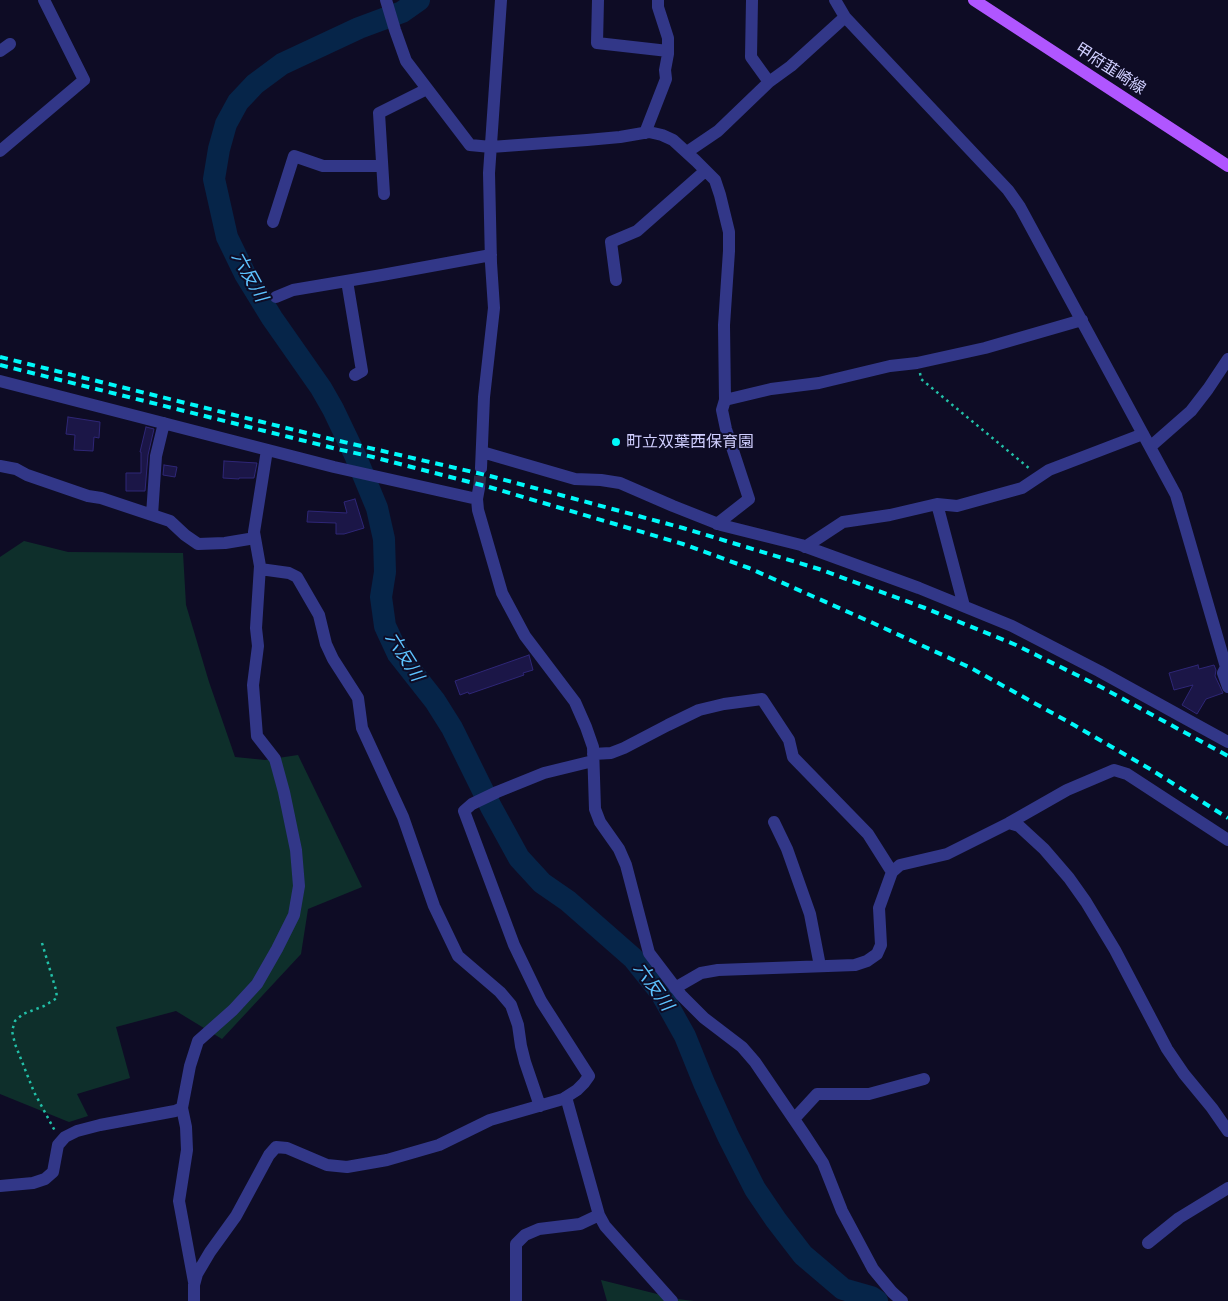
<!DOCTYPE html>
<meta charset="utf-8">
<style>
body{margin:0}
canvas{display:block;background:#0e0c25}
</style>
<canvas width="1228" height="1301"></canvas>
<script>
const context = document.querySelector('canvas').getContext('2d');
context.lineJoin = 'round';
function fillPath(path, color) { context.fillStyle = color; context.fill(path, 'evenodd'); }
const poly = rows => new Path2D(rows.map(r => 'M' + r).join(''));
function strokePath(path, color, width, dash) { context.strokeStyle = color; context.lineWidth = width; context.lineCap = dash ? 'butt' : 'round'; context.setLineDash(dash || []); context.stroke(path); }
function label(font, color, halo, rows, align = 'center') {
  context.font = font + ' Karla,"Noto Sans JP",sans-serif'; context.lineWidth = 4; context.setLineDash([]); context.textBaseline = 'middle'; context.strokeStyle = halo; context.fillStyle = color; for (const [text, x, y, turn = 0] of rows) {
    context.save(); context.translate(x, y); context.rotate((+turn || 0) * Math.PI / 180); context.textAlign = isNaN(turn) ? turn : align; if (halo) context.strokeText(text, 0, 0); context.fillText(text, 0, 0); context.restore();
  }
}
fillPath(poly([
 [24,541,68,552,183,553,186,605,209,682,235,757,265,760,298,755,362,887,308,909,301,954,222,1039,176,1011,116,1027,130,1078,77,1094,88,1116,69,1122,0,1094,0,557],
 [601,1280,677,1299,694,1301,607,1301]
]), '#0e2f2b');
strokePath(poly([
 [419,0,402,12,359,28,282,64,255,84,238,102,226,124,219,149,214,179,227,237,245,274,272,318,321,388,333,409,355,455,377,508,384,539,385,572,381,597,385,626,398,654,435,701,452,728,491,807,519,858,542,883,568,901,633,958,661,993,685,1036,704,1083,728,1136,755,1189,776,1220,803,1255,843,1289,871,1297,877,1301]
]), '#062549', 22);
const building = poly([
 [68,417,100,422,99,438,94,437,93,451,74,450,75,435,66,434,68,417],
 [146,427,154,429,148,455,145,491,126,491,126,473,141,473,141,452,140,452,146,427],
 [224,461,257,463,254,478,239,478,239,479,223,478,224,461],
 [164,465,177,467,175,477,163,475,164,465],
 [355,499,364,528,344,534,336,534,336,523,307,522,308,511,347,513,344,502,355,499],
 [529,655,533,670,523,673,524,675,469,694,468,692,460,695,455,681,529,655],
 [1198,665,1199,669,1214,665,1216,670,1215,676,1223,693,1206,699,1197,714,1182,705,1193,685,1174,690,1169,673,1198,665]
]);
fillPath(building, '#1b1647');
strokePath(building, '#2e2676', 1);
strokePath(poly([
 [479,488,481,468]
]), '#2b2946', 12, [12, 6]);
strokePath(poly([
 [920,373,921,379,1030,469],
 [42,943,56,990,57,998,44,1006,23,1014,15,1021,12,1031,15,1044,34,1092,55,1131]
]), '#22c0a8', 2.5, [2.5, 4]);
strokePath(poly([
 [386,0,395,30,406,61,470,145,491,147,587,140,620,137,649,132,662,135,673,140,696,161,715,180,720,195,729,232,729,251,724,325,725,400,722,410,726,429,749,499,717,524],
 [598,0,597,43,668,51],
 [752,0,751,57,769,82],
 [835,0,845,17,1008,190,1020,207,1176,495,1226,667,1223,673,1228,687],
 [0,51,10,44],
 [645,133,666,79,665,70,668,54,668,38,658,7,658,0],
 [0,151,84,80,44,0],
 [687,152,718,131,769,82,791,66,845,17],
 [384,194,379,113,427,89],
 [273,222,294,156,323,166,381,166],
 [616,280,611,242,637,231,705,171],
 [347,281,362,371,355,375],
 [276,297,293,290,382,275,491,255],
 [0,381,334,467,477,499],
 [725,400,771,389,819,383,890,366,917,363,985,348,1082,320],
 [1150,447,1191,411,1208,389,1228,359],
 [482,452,575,479,601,480,620,483,673,506,721,525,801,545,919,588,1012,626,1099,671,1228,742],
 [0,466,16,469,27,475,88,496,101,498,170,521,185,535,198,544,225,543,255,538],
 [481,468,484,397,494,308,491,263,489,173,501,0],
 [479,488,477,499,478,510,502,593,525,636,575,702,586,727,593,747,595,809,600,822,619,849,626,865,649,953,681,995,704,1018,742,1047,755,1062,804,1134,823,1163,842,1211,873,1269,892,1292,902,1301],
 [937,504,964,606],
 [152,515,156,456,164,423],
 [805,547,843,522,890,515,937,504,957,506,1022,488,1049,470,1143,434],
 [260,569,289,573,297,577,319,615,326,644,333,659,358,698,362,728,403,817,434,906,458,956,500,992,511,1005,518,1025,521,1046,525,1062,540,1106],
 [593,754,611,753,624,748,668,725,699,710,724,704,762,699,789,740,793,757,868,834,892,872],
 [774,822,787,849,810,914,820,966],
 [1009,823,1067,790,1114,770,1127,774,1228,840],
 [675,988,701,973,718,970,855,965,867,961,877,954,881,945,879,908,892,872,900,865,947,854,1009,823,1019,826,1044,849,1069,878,1086,902,1115,950,1167,1049,1184,1074,1212,1108,1228,1131],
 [566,1097,599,1215,605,1226,672,1301],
 [794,1119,817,1094,869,1094,924,1079],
 [0,1186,33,1183,45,1179,53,1172,58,1145,65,1137,77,1131,100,1125,175,1111,182,1108],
 [1148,1243,1179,1218,1228,1188],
 [194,1282,179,1201,187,1150,186,1127,182,1108,190,1066,198,1041,233,1010,257,984,277,949,294,915,299,886,296,850,284,792,275,759,257,736,253,685,258,646,256,628,260,566,254,532,267,450],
 [194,1301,194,1285,197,1274,210,1252,236,1216,269,1155,276,1147,287,1148,327,1165,347,1167,387,1160,439,1145,490,1120,563,1099,577,1090,584,1083,589,1076,541,1001,514,945,464,811,472,804,497,792,544,773,593,761],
 [516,1301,516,1244,525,1235,539,1229,580,1224,599,1215]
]), '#323788', 12);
strokePath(poly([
 [974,0,1228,166]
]), '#b056ff', 12);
strokePath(poly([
 [0,357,331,439,490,476,683,528,819,569,925,608,1016,645,1101,687,1228,756],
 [0,365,337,449,373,457,489,487,683,544,749,568,873,623,971,668,1074,725,1150,769,1228,818]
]), '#00f9fa', 4, [8, 6]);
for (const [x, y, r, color] of [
 [616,442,5,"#00f9fa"]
]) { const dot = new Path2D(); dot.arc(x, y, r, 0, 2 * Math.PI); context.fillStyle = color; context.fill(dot); strokePath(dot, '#0e0c25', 2); }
label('16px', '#d0cfff', '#0e0c25', [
 ["甲府韮崎線",1110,69,33]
]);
label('16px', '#d0cfff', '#0e0c25', [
 ["町立双葉西保育園",626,442]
], 'left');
label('italic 18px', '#5dc3ff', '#0e0c25', [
 ["六反川",249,277,61],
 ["六反川",404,657,58],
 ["六反川",653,987,55]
]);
</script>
